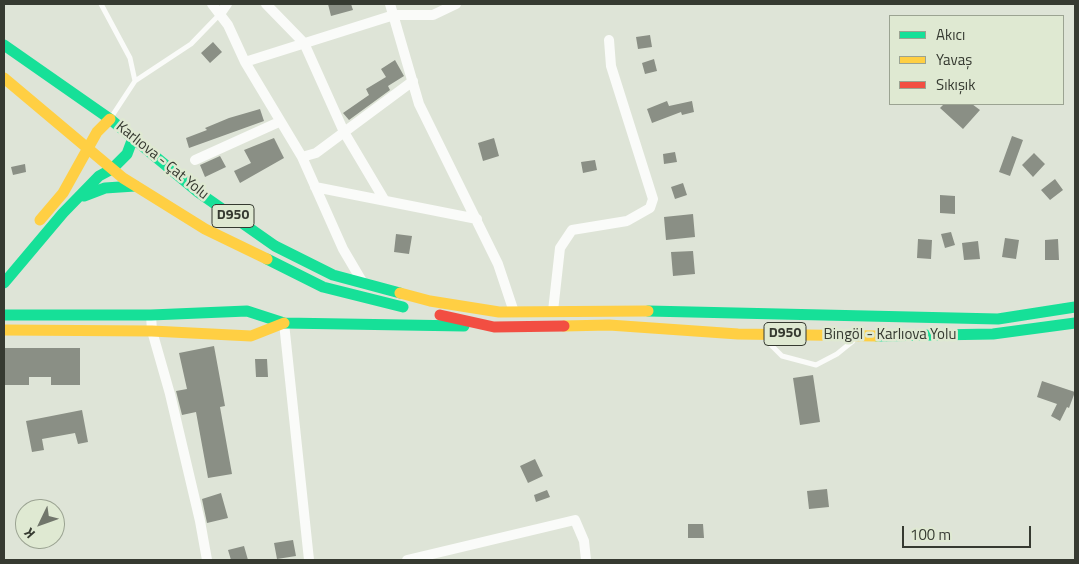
<!DOCTYPE html>
<meta charset="utf-8">
<style>
body{margin:0}
#map{position:relative;width:1079px;height:564px;overflow:hidden;background:#dee4d7;font-family:"Titillium Web",sans-serif}
canvas{display:block}
.frame{position:absolute;inset:0;border:5px solid #363a31;pointer-events:none}
.legend{position:absolute;left:889px;top:15px;width:175px;height:90px;box-sizing:border-box;background:#dfe9d2;border:1px solid #9ba392;margin:0;padding:6px 9px;list-style:none;font-size:15px;color:#363a31}
.legend li{display:flex;align-items:center;gap:10px;height:25px}
.legend b{width:25px;border:1px solid #9ba392}
.north{position:absolute;left:15px;top:499px;width:50px;height:50px;box-sizing:border-box;background:#dfe9d2;border:1px solid #9ba392;border-radius:50%;rotate:228deg;font-size:14px;font-weight:700;line-height:20px;text-align:center;color:#363a31}
.north::after{content:'';display:block;margin:auto;width:18px;height:22px;background:#71766b;clip-path:polygon(50% 0,100% 100%,50% 72%,0 100%)}
.scale{position:absolute;left:902px;top:526px;width:129px;height:22px;box-sizing:border-box;border:2px solid #363a31;border-top:0;padding-left:6px;font-size:15px;line-height:18px;white-space:nowrap;color:#363a31;-webkit-text-stroke:4px #dfe9d2;paint-order:stroke}
</style>
<div id="map">
<canvas width="1079" height="564"></canvas>
<div class="frame"></div>
<ul class="legend">
<li><b style="height:6px;background:#16e098"></b>Akıcı</li>
<li><b style="height:6px;background:#ffcf43"></b>Yavaş</li>
<li><b style="height:6px;background:#f24e42"></b>Sıkışık</li>
</ul>
<div class="north">K</div>
<div class="scale">100 m</div>
</div>
<script>
const context = document.querySelector('canvas').getContext('2d');
context.lineJoin = 'round';
function fillPath(path, color) { context.fillStyle = color; context.fill(path, 'evenodd'); }
const poly = rows => new Path2D(rows.map(r => 'M' + r).join(''));
function strokePath(path, color, width, dash) { context.strokeStyle = color; context.lineWidth = width; context.lineCap = dash ? 'butt' : 'round'; context.setLineDash(dash || []); context.stroke(path); }
function label(font, color, halo, rows, align = 'center') {
  context.font = font + ' "Titillium Web",sans-serif'; context.lineWidth = 5; context.setLineDash([]); context.textBaseline = 'middle'; context.strokeStyle = halo; context.fillStyle = color; for (const [text, x, y, turn = 0] of rows) {
    context.save(); context.translate(x, y); context.rotate((+turn || 0) * Math.PI / 180); context.textAlign = isNaN(turn) ? turn : align; if (halo) context.strokeText(text, 0, 0); context.fillText(text, 0, 0); context.restore();
  }
}
fillPath(poly([
 [328,4,351,4,353,10,331,16],
 [650,35,652,47,638,49,636,37],
 [213,42,222,52,210,63,201,53],
 [654,59,657,71,645,74,642,63],
 [395,60,404,76,388,86,390,90,349,120,343,113,369,95,366,89,386,77,381,69],
 [667,101,669,106,692,101,694,112,682,115,681,112,652,123,647,109],
 [944,104,972,104,980,110,963,129,940,108],
 [260,109,264,121,189,148,186,138,207,130,205,128,229,118],
 [1012,136,1023,140,1010,176,999,172],
 [274,138,284,158,240,183,234,171,251,163,244,150],
 [494,138,499,156,483,161,478,143],
 [675,152,677,162,664,164,663,154],
 [1034,153,1045,164,1033,177,1022,165],
 [220,156,226,167,205,177,200,165],
 [595,160,597,170,583,173,581,162],
 [25,164,26,172,13,175,11,167],
 [1055,179,1063,190,1050,200,1041,190],
 [683,183,687,195,675,199,671,187],
 [940,195,955,196,955,214,940,213],
 [693,214,695,237,666,240,664,217],
 [951,232,955,245,945,248,941,234],
 [396,234,412,236,409,254,394,252],
 [1005,238,1019,240,1016,259,1002,257],
 [918,239,932,240,931,259,917,258],
 [1058,239,1059,260,1045,260,1045,240],
 [978,241,980,259,964,260,962,243],
 [693,251,695,274,673,276,671,252],
 [214,346,225,406,220,407,232,474,208,478,196,412,182,415,176,391,187,389,179,353],
 [4,348,80,348,80,385,51,385,51,377,29,377,29,385,4,385],
 [255,359,267,359,268,377,256,377],
 [813,375,820,422,800,425,793,378],
 [1042,381,1075,392,1069,408,1067,407,1060,421,1051,416,1057,404,1037,397],
 [82,410,88,442,78,444,75,433,42,439,44,450,32,452,26,421],
 [535,459,543,476,528,483,520,466],
 [827,489,829,507,809,509,807,491],
 [547,490,550,497,536,502,534,495],
 [221,493,228,518,207,523,202,499],
 [688,524,703,524,704,538,688,538],
 [293,540,296,556,277,559,274,543],
 [244,546,248,560,231,560,228,550]
]), '#8a8f85');
strokePath(poly([
 [101,4,130,58,135,81,112,116],
 [135,81,191,44,220,14],
 [765,339,782,356,816,365,837,354,853,341]
]), '#fafbf9', 5);
strokePath(poly([
 [212,4,228,25,245,62],
 [266,4,304,43,344,132,385,201],
 [390,4,419,104,498,264,514,312],
 [220,14,227,4],
 [302,157,316,153,413,81],
 [195,160,279,122],
 [315,187,477,219],
 [363,283,343,249,302,157,245,62,394,15,433,15,456,4],
 [553,311,560,248,572,230,627,221,650,208,653,199,611,66,609,40],
 [151,315,152,331,170,394,200,521,207,560],
 [284,323,309,560],
 [407,560,575,520,584,541,586,560]
]), '#fafbf9', 10);
strokePath(poly([
 [4,45,110,119,198,192,275,246,333,275,400,293],
 [84,196,105,188,135,186],
 [267,259,323,287,403,307],
 [4,283,63,213,99,176,112,169,127,154,133,138],
 [648,311,998,319,1075,307],
 [4,315,151,315,247,311,284,323,464,326],
 [877,336,993,334,1075,323]
]), '#16e098', 11);
strokePath(poly([
 [4,78,123,178,205,229,267,259],
 [40,220,63,193,97,132,110,119],
 [400,293,430,301,499,312,648,311],
 [564,326,609,325,738,334,877,336],
 [4,330,152,331,251,336,284,323]
]), '#ffcf43', 11);
strokePath(poly([
 [440,315,494,327,564,326]
]), '#f24e42', 11);
for (const [x, y, w] of [
 [233,216,42],
 [785,334,42]
]) { const box = new Path2D(); box.roundRect(x - w / 2, y - 11.5, w, 23, 4); context.fillStyle = '#dfe9d2'; context.fill(box); strokePath(box, '#363a31', 1); }
label('bold 14px', '#363a31', null, [
 ["D950",233,216],
 ["D950",785,334]
]);
label('15px', '#363a31', '#dfe9d2', [
 ["Karlıova - Çat Yolu",162,161,39],
 ["Bingöl - Karlıova Yolu",890,335]
]);
</script>
